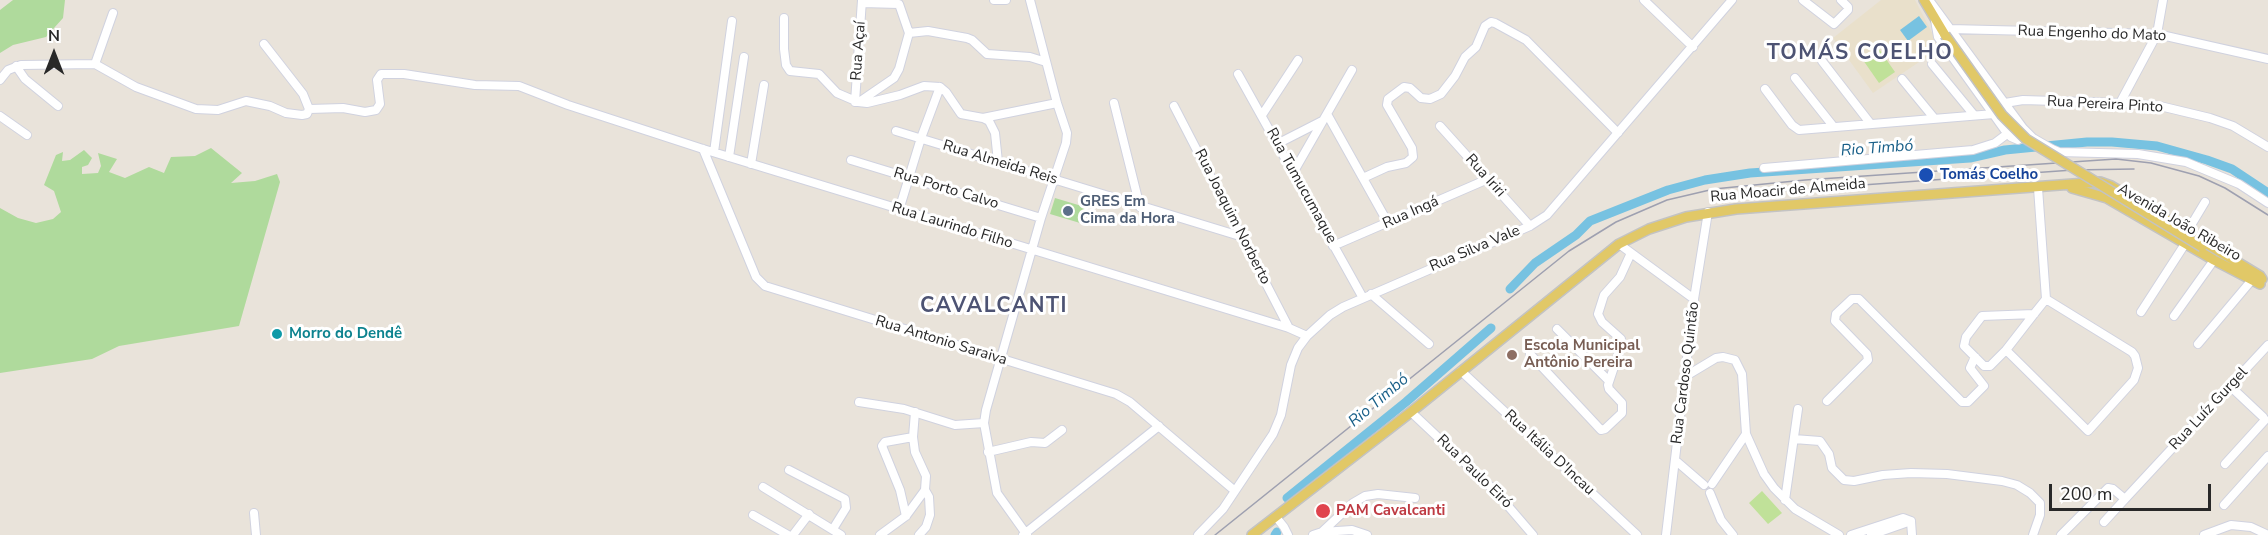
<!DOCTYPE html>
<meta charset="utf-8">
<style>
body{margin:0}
#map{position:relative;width:2268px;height:535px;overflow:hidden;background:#e9e3da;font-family:"Nunito Sans",sans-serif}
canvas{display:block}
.north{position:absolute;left:24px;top:24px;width:60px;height:60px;-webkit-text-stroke:4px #fff;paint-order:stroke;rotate:0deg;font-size:16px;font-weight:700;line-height:24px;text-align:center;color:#282828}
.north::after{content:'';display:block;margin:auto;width:21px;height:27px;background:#282828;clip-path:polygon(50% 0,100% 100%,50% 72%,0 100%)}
.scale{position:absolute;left:2049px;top:484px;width:162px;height:27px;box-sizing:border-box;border:3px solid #282828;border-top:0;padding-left:8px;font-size:18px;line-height:21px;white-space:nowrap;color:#282828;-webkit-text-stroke:4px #fff;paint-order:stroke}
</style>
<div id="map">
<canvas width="2268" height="535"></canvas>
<div class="north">N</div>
<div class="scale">200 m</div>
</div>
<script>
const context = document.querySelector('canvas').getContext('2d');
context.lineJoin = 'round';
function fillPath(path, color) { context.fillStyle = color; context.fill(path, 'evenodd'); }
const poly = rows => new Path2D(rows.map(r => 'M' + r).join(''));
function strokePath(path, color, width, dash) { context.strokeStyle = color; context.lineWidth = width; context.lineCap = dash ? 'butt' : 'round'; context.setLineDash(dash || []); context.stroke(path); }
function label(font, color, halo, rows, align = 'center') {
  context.font = font + ' "Nunito Sans",sans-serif'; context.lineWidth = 6; context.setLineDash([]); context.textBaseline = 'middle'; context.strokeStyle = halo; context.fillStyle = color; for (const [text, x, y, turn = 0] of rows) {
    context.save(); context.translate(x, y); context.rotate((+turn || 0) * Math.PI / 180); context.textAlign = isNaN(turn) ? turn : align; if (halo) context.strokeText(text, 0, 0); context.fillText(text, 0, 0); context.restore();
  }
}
fillPath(poly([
 [1881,0,1915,0,1940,48,1873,93,1833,38]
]), '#e9e0cb');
fillPath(poly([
 [13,0,65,0,63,18,46,37,13,45,0,53,0,10],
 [211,148,242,173,231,183,255,181,277,174,280,182,239,326,119,346,92,359,0,373,0,208,18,218,36,223,53,219,61,212,54,191,44,185,56,155,63,152,62,161,70,160,84,150,92,158,88,165,82,167,82,174,98,173,101,166,98,153,117,159,109,172,125,178,149,167,164,173,171,157,195,156],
 [1055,198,1085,207,1080,223,1050,214]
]), '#afda9c');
fillPath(poly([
 [1879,49,1895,72,1879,83,1863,60],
 [1762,491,1782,513,1768,524,1749,503]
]), '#c0e199');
fillPath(poly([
 [1919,16,1927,27,1908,41,1900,30]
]), '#77c2e1');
strokePath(poly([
 [1510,289,1535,263,1576,235,1590,221,1668,190,1705,180,1750,173,1970,158,2005,150,2087,142,2112,142,2157,146,2207,160,2232,169,2268,193],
 [1287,498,1406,402,1491,328],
 [1275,535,1277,532]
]), '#77c2e1', 9);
const minor = poly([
 [994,0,1006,0],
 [1644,0,1693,47],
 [1803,0,1834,24,1848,10,1848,7,1841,0],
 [1929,0,2023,128,2033,138,2052,149,2059,152,2138,154,2186,162,2239,184,2268,203],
 [784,18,784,49,786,65,790,71,819,74,837,93,858,102,867,103,900,95,924,86,940,87,946,92,961,114,983,118,989,121,995,133,998,162],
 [1935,20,1938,37,2004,129,2011,137,2018,140,2027,134],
 [1950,29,2157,34,2268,59],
 [909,33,928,31,967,38,972,40,987,54,1030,57,1046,62],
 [1822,61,1870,123],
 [95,64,113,13],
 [1932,64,1974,115],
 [16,66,25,79,58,106],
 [1238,74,1363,298],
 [1795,78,1833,126],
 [1902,79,1934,118],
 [0,80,8,70,21,65,95,64,136,87,196,109,218,110,246,101,270,106,286,113,302,115,307,114,309,109,303,94,264,44],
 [1765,89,1792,125,1799,130,1994,114],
 [855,102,862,0],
 [859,102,894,78,899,69,909,33,899,4,862,3],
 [1114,103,1140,207],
 [2005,103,2023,100,2120,103,2160,106,2210,118,2233,126,2268,147],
 [2120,103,2157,34,2163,0],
 [1174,106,1289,328],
 [309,109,343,108,365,112,376,110,380,104,377,80,381,74,404,74,475,85,519,86,568,105,703,149,1289,328,1307,336],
 [1327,114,1388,223],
 [1262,115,1298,60],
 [0,116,27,135],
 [983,118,1057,103],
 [1440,126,1530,226],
 [896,131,1243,237],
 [1277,144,1322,121],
 [703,149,756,277,765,286,1116,394,1130,402,1235,491],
 [714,152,732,21],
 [729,157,744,57],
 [851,160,1041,218],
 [751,164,764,85],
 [1764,168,1973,150,1995,143,2007,134],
 [1293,173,1352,70],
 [1363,178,1387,167,1406,163,1413,157,1412,148,1387,105,1388,99,1404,87,1410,88,1421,98,1430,99,1441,94,1455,76,1465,57,1476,47,1485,26,1491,22,1495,23,1526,40,1618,133],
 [899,210,921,138,940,87],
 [2187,232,2205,202],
 [1619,244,1694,299],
 [1333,246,1488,179],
 [1371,294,1429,344],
 [2141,312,2185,244],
 [2034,314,1982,316,1966,337,1964,346,1984,366,1990,366,2006,350,2034,314,2046,299,2038,188],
 [2174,316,2214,260],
 [1557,329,1609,381],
 [2198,344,2251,281],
 [2006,350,2088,431,2134,380,2138,368,2135,356,2132,352,2046,299],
 [1530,354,1601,430,1605,429,1622,413,1622,403,1609,389,1608,385,1620,349,1621,339,1602,322,1598,314,1604,295,1620,277,1631,253],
 [1461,371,1637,535],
 [1686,376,1716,358,1723,357,1735,360,1742,374,1746,434,1764,474,1774,488,1795,509,1839,535],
 [1827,401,1868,360,1867,354,1835,321,1836,314,1852,299,1859,299,1962,402,1968,402,1984,386,1970,368,1975,357],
 [859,402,904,409,955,425,984,423],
 [1411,412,1496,492,1533,535],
 [1794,439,1820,441,1829,454,1832,468,1844,480,1854,481,1883,475,1911,473,1947,474,2002,481,2017,485,2030,493,2040,503,2040,515,2033,535],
 [988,452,1031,442,1045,443,1062,430],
 [1675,460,1704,485],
 [2225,464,2265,420,2263,417,2230,386],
 [789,470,845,499,846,508,833,529],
 [1712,484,1746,434],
 [763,487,841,535],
 [1710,493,1721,520,1733,535],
 [1785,500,1798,409],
 [2224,505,2268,456],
 [254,513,256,535],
 [753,515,788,535],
 [906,516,900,490,882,446,885,442,913,437,915,412],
 [1276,517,1284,527,1288,535],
 [1911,521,1912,535],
 [2104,522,2125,499],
 [1322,532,1353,503,1365,496,1378,494,1415,498],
 [793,535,809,514],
 [880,535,906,516,925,490,926,476,915,452,913,437],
 [919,535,926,527,930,515,929,497,925,490],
 [1023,535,1159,426],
 [1027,535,997,493,984,423,986,410,1041,218,1066,143,1067,133,1057,103,1030,0],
 [1198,535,1223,509,1273,434,1281,415,1291,365,1298,348,1307,336,1330,315,1343,307,1530,226,1547,215,1732,0],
 [1313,535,1322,532,1352,530,1367,535],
 [1666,535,1694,299,1708,212],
 [1851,535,1903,518,1911,521],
 [1871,535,1911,521],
 [2061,535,2108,488,2113,489,2125,499,2268,345],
 [2204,535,2231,525,2251,527,2268,535]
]);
const major = poly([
 [1924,0,1945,35],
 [2072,188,2107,198,2214,260,2260,284],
 [1252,535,1411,412,1619,244,1649,229,1686,217,1736,209,2100,182,2111,186,2260,276,2262,279]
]);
strokePath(minor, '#d0d2df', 10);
strokePath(major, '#c3c3c3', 12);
strokePath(minor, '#fff', 8);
strokePath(major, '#e1c867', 9);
strokePath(poly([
 [1778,191,2073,170,2134,169],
 [1215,535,1569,251,1616,222,1667,200,1714,189,1805,180,2116,159,2151,163,2199,176,2225,188,2268,215]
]), '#9ea0b0', 1.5);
const majorBridge = poly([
 [1945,35,2002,115,2026,139,2202,247]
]);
strokePath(majorBridge, '#c3c3c3', 12, []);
strokePath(majorBridge, '#e1c867', 9);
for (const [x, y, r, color] of [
 [1926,175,8,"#1a4fb4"],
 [1068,211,6,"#5c6f8a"],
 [277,334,6,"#0f9aa8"],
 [1512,355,6,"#8d6e63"],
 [1323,511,8,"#e0444e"]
]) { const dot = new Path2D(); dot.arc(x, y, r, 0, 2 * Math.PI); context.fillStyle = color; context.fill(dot); strokePath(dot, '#fff', 2); }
label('15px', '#282828', '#fff', [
 ["Rua Engenho do Mato",2092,34,2],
 ["Rua Açaí",859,51,-86],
 ["Rua Pereira Pinto",2105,105,3],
 ["Rua Almeida Reis",1000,163,17],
 ["Rua Iriri",1485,176,48],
 ["Rua Tumucumaque",1301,186,61],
 ["Rua Porto Calvo",946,189,17],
 ["Rua Moacir de Almeida",1788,191,-5],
 ["Rua Ingá",1411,213,-24],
 ["Rua Joaquim Norberto",1232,217,63],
 ["Avenida João Ribeiro",2179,223,30],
 ["Rua Laurindo Filho",952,226,17],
 ["Rua Silva Vale",1475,249,-23],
 ["Rua Antonio Saraiva",941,341,17],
 ["Rua Cardoso Quintão",1686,373,-83],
 ["Rua Luíz Gurgel",2209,409,-47],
 ["Rua Itália D'Incau",1549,453,43],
 ["Rua Paulo Eiró",1474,472,44]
]);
label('bold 15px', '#164399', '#fff', [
 ["Tomás Coelho",1940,175]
], 'left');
label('bold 15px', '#4e5e75', '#fff', [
 ["GRES Em",1080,202],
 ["Cima da Hora",1080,219]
], 'left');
label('bold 15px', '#0d838f', '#fff', [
 ["Morro do Dendê",289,334]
], 'left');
label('bold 15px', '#785e54', '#fff', [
 ["Escola Municipal",1524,346],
 ["Antônio Pereira",1524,363]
], 'left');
label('bold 15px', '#be3a42', '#fff', [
 ["PAM Cavalcanti",1336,511]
], 'left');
label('italic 16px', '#1a6089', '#fff', [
 ["Rio Timbó",1877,149,-4],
 ["Rio Timbó",1379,401,-40]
]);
context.letterSpacing = '1.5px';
label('bold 21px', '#4d5373', '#fff', [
 ["TOMÁS COELHO",1860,54],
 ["CAVALCANTI",994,307]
]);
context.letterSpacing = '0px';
</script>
